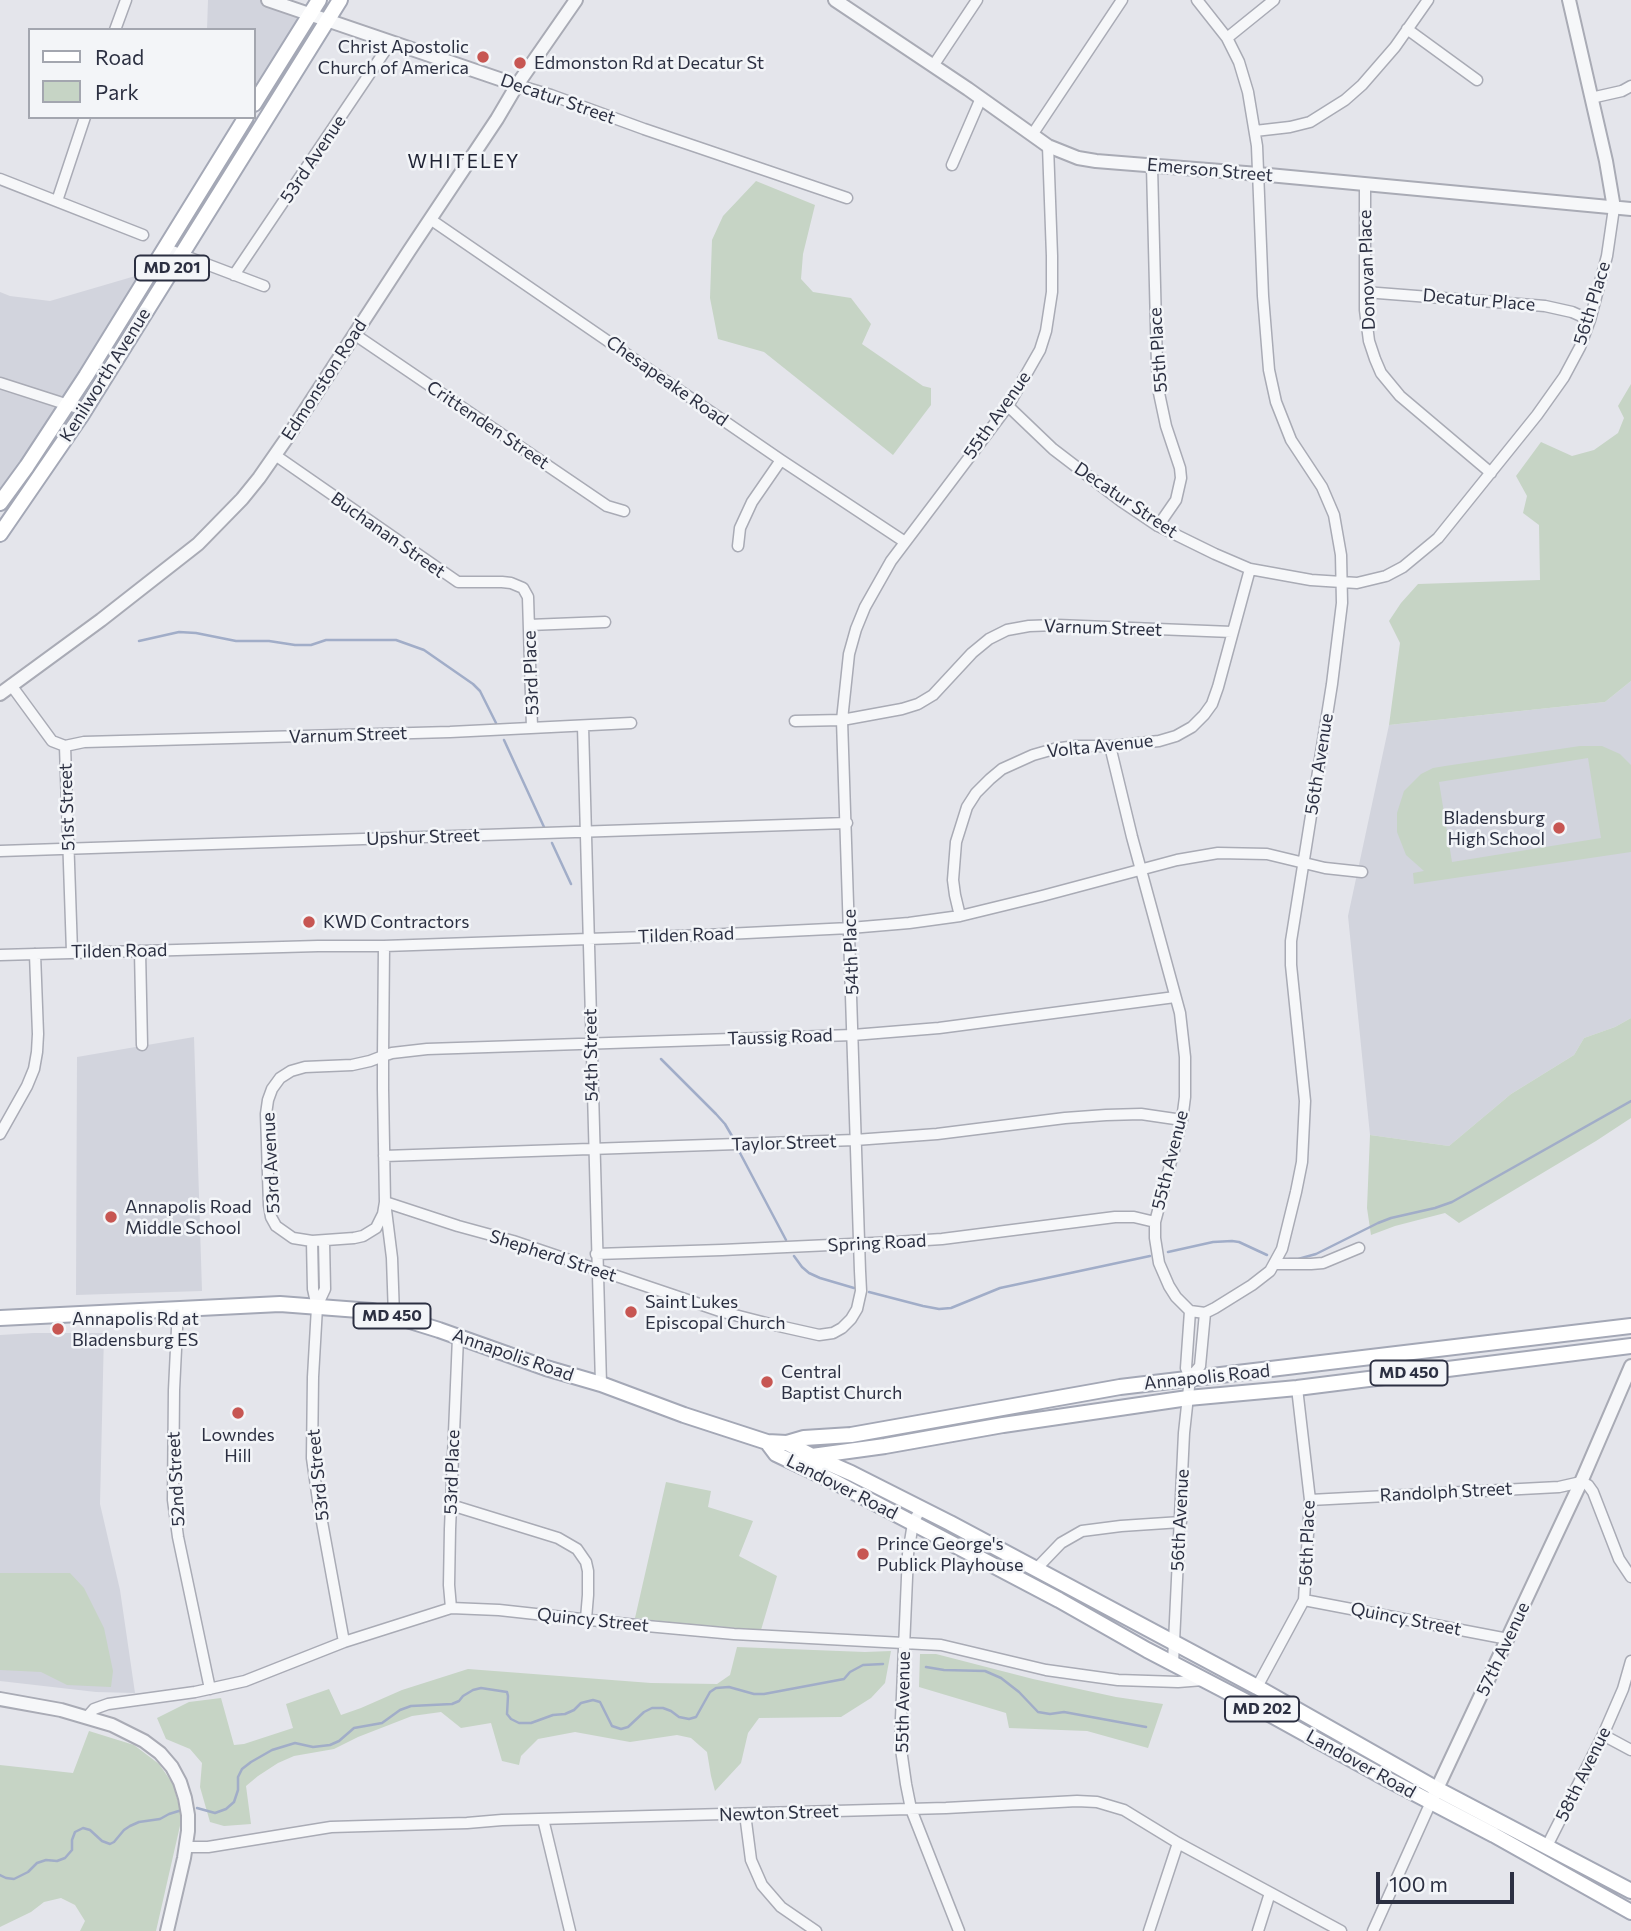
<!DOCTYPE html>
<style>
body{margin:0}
#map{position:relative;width:1631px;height:1931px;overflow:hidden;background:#e4e5eb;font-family:Commissioner,sans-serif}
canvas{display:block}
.legend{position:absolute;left:28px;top:28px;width:228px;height:91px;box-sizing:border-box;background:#f3f5f8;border:2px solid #a3a6af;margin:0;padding:9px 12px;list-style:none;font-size:21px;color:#2c3042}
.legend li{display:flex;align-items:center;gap:14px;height:35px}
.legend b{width:35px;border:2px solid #a3a6af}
.scale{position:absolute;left:1376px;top:1872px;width:138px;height:32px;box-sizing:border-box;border:4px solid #2c3042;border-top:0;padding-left:9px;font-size:21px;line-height:24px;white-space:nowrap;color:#2c3042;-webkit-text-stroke:5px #f3f5f8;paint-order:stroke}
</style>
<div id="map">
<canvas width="1631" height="1931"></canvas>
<ul class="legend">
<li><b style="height:9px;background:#fff"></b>Road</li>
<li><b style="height:19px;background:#c6d4c5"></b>Park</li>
</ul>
<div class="scale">100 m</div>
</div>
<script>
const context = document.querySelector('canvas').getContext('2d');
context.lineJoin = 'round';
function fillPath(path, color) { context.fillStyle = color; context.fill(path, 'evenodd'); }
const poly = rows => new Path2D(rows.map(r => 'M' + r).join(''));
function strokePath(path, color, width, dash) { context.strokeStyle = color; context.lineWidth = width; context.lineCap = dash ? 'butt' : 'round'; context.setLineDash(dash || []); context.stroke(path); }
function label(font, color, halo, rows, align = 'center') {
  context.font = font + ' Commissioner,sans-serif'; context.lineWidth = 5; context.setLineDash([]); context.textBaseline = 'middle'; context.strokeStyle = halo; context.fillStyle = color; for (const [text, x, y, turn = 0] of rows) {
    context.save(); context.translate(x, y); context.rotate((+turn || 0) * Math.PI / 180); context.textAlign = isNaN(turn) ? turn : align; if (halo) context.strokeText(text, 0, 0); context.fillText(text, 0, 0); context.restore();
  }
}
fillPath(poly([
 [208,0,268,0,310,14,254,104,254,30,207,30],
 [149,272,0,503,0,292,10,296,50,301],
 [1631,681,1631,1018,1615,1027,1584,1038,1574,1055,1511,1094,1449,1146,1370,1135,1348,916,1389,725,1605,702],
 [194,1037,202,1291,76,1295,77,1057],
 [34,1333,104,1333,100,1504,120,1590,135,1693,96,1692,0,1681,0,1335]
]), '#d2d4dd');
fillPath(poly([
 [756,181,815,205,803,254,801,279,813,292,851,298,871,324,862,344,923,386,931,388,931,405,893,455,764,352,718,339,710,298,712,240,723,216],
 [1631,384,1631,681,1605,702,1389,725,1400,643,1389,621,1401,603,1418,584,1540,580,1539,525,1523,513,1527,496,1516,476,1541,442,1572,456,1594,450,1618,433,1624,418,1618,406],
 [1580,746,1602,746,1620,754,1631,765,1631,852,1414,884,1413,873,1424,871,1406,855,1397,832,1397,813,1404,791,1421,774,1433,768,1445,766],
 [1588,758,1601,838,1452,862,1439,782],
 [1631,1018,1631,1118,1596,1141,1459,1223,1445,1213,1395,1226,1371,1235,1367,1208,1370,1135,1449,1146,1511,1094,1574,1055,1584,1038,1615,1027],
 [666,1482,711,1491,708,1507,753,1521,739,1556,777,1576,761,1630,677,1623,635,1618],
 [0,1573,70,1573,84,1588,104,1628,113,1671,111,1687,67,1685,41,1672,0,1670],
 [737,1647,865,1652,891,1651,885,1683,871,1698,841,1717,759,1718,748,1733,741,1763,715,1791,711,1776,707,1752,691,1738,677,1735,630,1742,575,1732,538,1739,521,1756,519,1765,502,1761,491,1723,461,1728,441,1712,412,1716,358,1737,334,1749,294,1756,278,1763,258,1776,246,1786,251,1824,224,1826,210,1822,200,1787,202,1763,190,1749,166,1739,157,1718,189,1702,221,1698,234,1745,244,1744,293,1728,286,1704,329,1689,341,1715,361,1708,402,1690,468,1669,651,1683,717,1684,730,1675],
 [920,1654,936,1654,1033,1679,1116,1697,1163,1704,1148,1748,1087,1731,1009,1728,1006,1713,919,1687],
 [89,1731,134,1745,159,1764,173,1784,182,1817,156,1931,80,1931,85,1921,75,1905,61,1898,44,1902,31,1912,0,1927,0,1765,73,1773]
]), '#c6d4c5');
strokePath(poly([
 [139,641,179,632,196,633,236,641,269,641,295,645,311,645,326,640,396,640,424,650,473,684,480,691,496,723],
 [504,740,544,827],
 [552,843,571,884],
 [661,1059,716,1114,725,1124,732,1136],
 [740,1153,786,1240],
 [1168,1252,1213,1242,1232,1241,1239,1242,1267,1255],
 [794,1256,802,1267,809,1273,820,1278,854,1288],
 [1289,1259,1298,1259,1316,1254,1378,1223,1391,1218,1435,1208,1452,1202,1631,1101],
 [869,1292,923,1306,939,1309,951,1308,1000,1288,1150,1256],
 [926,1667,944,1670,985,1671,1001,1678,1019,1692,1038,1712,1050,1714,1064,1712,1146,1727],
 [197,1808,215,1813,226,1809,234,1802,238,1790,238,1777,242,1769,251,1762,272,1750,295,1743,313,1747,330,1745,339,1741,354,1728,382,1723,400,1710,411,1706,452,1704,459,1701,463,1696,473,1690,481,1688,507,1692,508,1696,507,1714,511,1719,519,1723,531,1723,553,1715,565,1714,574,1710,581,1703,593,1700,600,1702,612,1726,621,1729,628,1727,644,1712,652,1708,663,1708,671,1711,679,1717,689,1719,696,1717,710,1692,716,1688,729,1687,754,1694,764,1694,844,1679,850,1672,863,1665,883,1664],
 [0,1875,6,1878,14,1879,28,1872,37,1863,46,1860,57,1861,65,1858,72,1850,72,1840,75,1832,83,1828,90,1830,102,1841,110,1844,114,1842,124,1830,130,1826,139,1822,160,1819,169,1814,182,1810]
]), '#a1adc8', 2.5);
const minor = poly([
 [1407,29,1477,80],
 [115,30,126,0],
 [1227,38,1274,0],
 [933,66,977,0],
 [517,85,551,95,644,129,847,198],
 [1591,98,1622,91,1631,86],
 [1255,131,1290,127,1310,122,1345,100,1362,85,1395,47,1428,0],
 [1032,135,1122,0],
 [952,165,981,98],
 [1152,166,1157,366,1159,393,1166,426,1180,468,1181,478,1176,500,1158,526],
 [0,179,143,235],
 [1365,185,1365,310,1369,341,1375,359,1381,373,1400,396,1491,473],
 [57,201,85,117],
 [430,219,781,460,905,542],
 [164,248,264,286],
 [234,275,391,42],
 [1365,292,1545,306,1572,312,1590,320],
 [354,334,607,506,624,511],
 [0,383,84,410],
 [1008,406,1053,449,1121,501,1158,526,1215,554,1250,569,1311,580,1357,583,1386,576,1403,567,1438,538,1537,415,1564,377,1580,347,1590,320,1607,256,1614,208],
 [275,455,458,582,502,582,511,583,523,588,528,597,532,728],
 [738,546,740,528,752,502,781,460],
 [529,625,605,622],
 [11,685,52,741,65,746,84,742,450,732,631,723],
 [795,721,842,720,902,709,918,704,933,695,972,653,989,639,1007,630,1029,626,1057,625,1232,632],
 [583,726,601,1384],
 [65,746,72,952],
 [1110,746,1132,837,1180,1013,1185,1057,1185,1097,1182,1120,1155,1222,1155,1238,1159,1263,1169,1286,1176,1297,1190,1311,1186,1368,1190,1378,1184,1433,1173,1663],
 [0,851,847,823],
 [960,916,955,895,953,880,956,842,967,807,976,793,990,779,1002,769,1033,755,1054,749,1076,746,1110,746,1159,741,1176,736,1192,727,1204,715,1212,704,1218,687,1250,569],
 [384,946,383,1056,383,1089,385,1202,383,1214,376,1228,363,1236,354,1238,312,1241,293,1238,276,1226,271,1217,269,1205,266,1114,268,1100,272,1089,280,1078,291,1071,305,1067,352,1065,370,1061,383,1056,392,1053,427,1049,853,1035,939,1028,1175,997],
 [140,951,142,1045],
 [0,955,318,946,384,946,705,935,850,928,909,923,960,916,1042,896,1177,860,1218,853,1267,854,1325,868,1362,872],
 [0,1134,27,1086,34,1069,37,1052,38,1034,35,954],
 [384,1156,855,1140,937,1134,1065,1118,1106,1115,1141,1114,1182,1120],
 [312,1241,313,1289,317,1307,313,1377,312,1458,318,1500,344,1642],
 [596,1254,722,1250,895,1242,942,1239,1115,1217,1134,1217,1155,1222],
 [1275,1264,1311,1264,1323,1263,1359,1248],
 [317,1306,325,1289,324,1241],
 [178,1308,174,1390,173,1500,178,1537,210,1689],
 [1190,1311,1205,1313,1215,1308,1252,1285,1270,1271,1282,1249,1296,1192,1302,1162,1305,1101,1291,965,1291,941,1332,684,1342,603,1341,555,1334,515,1322,487,1291,440,1276,402,1269,370,1263,296,1257,146,1248,92,1239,62,1227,38,1197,0],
 [394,1316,392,1258,385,1202,458,1226,513,1241,723,1312,770,1324,819,1335,833,1333,842,1328,851,1319,857,1309,861,1291,860,1271,842,720,849,654,856,629,865,607,891,561,1008,406,1040,350,1046,331,1052,292,1052,256,1048,146],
 [1190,1378,1200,1366,1205,1313],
 [1310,1500,1559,1487,1581,1482,1588,1485,1593,1492,1619,1559,1631,1577],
 [451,1505,558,1538,577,1549,586,1562,588,1571,588,1595,586,1619],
 [921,1508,913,1523,908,1554,900,1742,906,1784,911,1809,959,1931],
 [1036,1569,1061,1543,1082,1531,1121,1526,1181,1522],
 [1304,1600,1508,1639],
 [451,1608,449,1585,450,1529,458,1337],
 [1257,1687,1304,1600,1310,1500,1297,1388],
 [87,1717,94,1709,108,1704,195,1692,245,1681,344,1642,451,1608,499,1610,636,1625,734,1634,941,1645,1046,1670,1118,1680,1178,1682,1203,1680],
 [1603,1735,1631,1750],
 [745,1814,751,1860,762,1885,781,1907,816,1931],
 [543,1819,570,1931],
 [1547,1846,1603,1735,1623,1689,1631,1661],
 [186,1847,208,1847,331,1827,467,1823,502,1820,946,1808,1077,1801,1097,1802,1124,1810,1178,1843,1341,1931],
 [1149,1931,1178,1843],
 [1258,1931,1270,1893],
 [1373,1931,1431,1802]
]);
const tertiary = poly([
 [268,0,517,85],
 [835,0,968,89,1048,146,1078,158,1096,161,1258,174,1631,209],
 [1569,0,1606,161,1614,208],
 [0,694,101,620,198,544,242,499,259,478,291,432,409,251,497,119,517,85,576,0],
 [0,1699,61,1710,112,1725,144,1741,160,1753,172,1767,180,1782,185,1798,188,1815,188,1831,184,1858,167,1931],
 [1434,1795,1581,1482,1631,1366]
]);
const primary = poly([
 [254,104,319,0],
 [0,503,27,466,86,376,246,117],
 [0,534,81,416,340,0],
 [0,1318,280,1304,372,1311,394,1316,439,1330,546,1368,601,1384,684,1415,767,1442,787,1443,812,1456,851,1473,950,1523,1257,1687,1437,1789,1631,1891],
 [767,1442,776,1454,833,1481,1059,1600,1147,1650,1266,1712,1389,1780,1494,1835,1631,1912],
 [787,1443,804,1438,851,1435,1120,1387,1631,1326],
 [812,1456,885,1446,1003,1425,1188,1398,1297,1388,1631,1346]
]);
strokePath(minor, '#a9abb5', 13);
strokePath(tertiary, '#a9abb5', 16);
strokePath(primary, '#a4a8b6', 18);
strokePath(minor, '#f6f7f9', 10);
strokePath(tertiary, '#f6f7f9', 12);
strokePath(primary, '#fff', 14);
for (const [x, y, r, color] of [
 [483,57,7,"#c75652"],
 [520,63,7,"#c75652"],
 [1559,828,7,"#c75652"],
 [309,922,7,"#c75652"],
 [111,1217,7,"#c75652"],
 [631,1312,7,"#c75652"],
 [58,1329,7,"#c75652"],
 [767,1382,7,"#c75652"],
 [238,1413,7,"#c75652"],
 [863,1554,7,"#c75652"]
]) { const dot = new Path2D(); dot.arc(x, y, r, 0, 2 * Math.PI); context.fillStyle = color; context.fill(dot); strokePath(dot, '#f3f5f8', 2.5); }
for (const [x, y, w] of [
 [172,268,74],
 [392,1316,77],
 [1409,1373,77],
 [1262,1709,74]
]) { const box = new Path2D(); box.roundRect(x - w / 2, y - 12.5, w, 25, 5); context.fillStyle = '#f3f5f8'; context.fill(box); strokePath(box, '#2c3042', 2); }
label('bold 16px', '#2c3042', null, [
 ["MD 201",172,268],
 ["MD 450",392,1316],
 ["MD 450",1409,1373],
 ["MD 202",1262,1709]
]);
label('18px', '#2c3042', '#f3f5f8', [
 ["Christ Apostolic",469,47,"right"],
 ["Church of America",469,68,"right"],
 ["Edmonston Rd at Decatur St",534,63],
 ["Bladensburg",1545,818,"right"],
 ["High School",1545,839,"right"],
 ["KWD Contractors",323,922],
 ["Annapolis Road",125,1207],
 ["Middle School",125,1228],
 ["Saint Lukes",645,1302],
 ["Episcopal Church",645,1323],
 ["Annapolis Rd at",72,1319],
 ["Bladensburg ES",72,1340],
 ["Central",781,1372],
 ["Baptist Church",781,1393],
 ["Lowndes",238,1435,"center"],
 ["Hill",238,1456,"center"],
 ["Prince George's",877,1544],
 ["Publick Playhouse",877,1565]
], 'left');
label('18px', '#2c3042', '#f3f5f8', [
 ["Decatur Street",558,99,19],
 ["53rd Avenue",313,159,-56],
 ["Emerson Street",1210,170,5],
 ["Donovan Place",1367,270,-92],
 ["Decatur Place",1479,300,5],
 ["56th Place",1592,303,-73],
 ["55th Place",1158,350,-94],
 ["Kenilworth Avenue",105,375,-58],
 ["Edmonston Road",324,380,-57],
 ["Chesapeake Road",667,381,35],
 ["55th Avenue",997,415,-55],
 ["Crittenden Street",488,425,34],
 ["Decatur Street",1126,500,34],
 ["Buchanan Street",388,535,35],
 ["Varnum Street",1103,628,2],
 ["53rd Place",531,673,-92],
 ["Varnum Street",348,735,-2],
 ["Volta Avenue",1100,746,-6],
 ["56th Avenue",1319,764,-81],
 ["51st Street",67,807,-92],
 ["Upshur Street",423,837,-2],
 ["Tilden Road",686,935,-2],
 ["Tilden Road",119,951,-1],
 ["54th Place",851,952,-92],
 ["Taussig Road",780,1037,-2],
 ["54th Street",591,1055,-91],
 ["Taylor Street",784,1143,-2],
 ["55th Avenue",1170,1160,-76],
 ["53rd Avenue",271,1163,-93],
 ["Spring Road",877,1243,-3],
 ["Shepherd Street",553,1256,18],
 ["Annapolis Road",513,1355,19],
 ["Annapolis Road",1207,1377,-6],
 ["53rd Place",452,1472,-88],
 ["53rd Street",318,1475,-96],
 ["52nd Street",176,1479,-93],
 ["Landover Road",842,1487,27],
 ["Randolph Street",1446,1492,-3],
 ["56th Avenue",1180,1520,-87],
 ["56th Place",1307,1543,-88],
 ["Quincy Street",1406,1619,11],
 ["Quincy Street",593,1620,6],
 ["57th Avenue",1503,1649,-65],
 ["55th Avenue",903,1702,-89],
 ["Landover Road",1361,1764,29],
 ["58th Avenue",1583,1774,-64],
 ["Newton Street",779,1813,-2]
]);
context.letterSpacing = '2px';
label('19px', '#1e2233', '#f3f5f8', [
 ["WHITELEY",464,162]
]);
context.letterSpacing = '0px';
</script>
